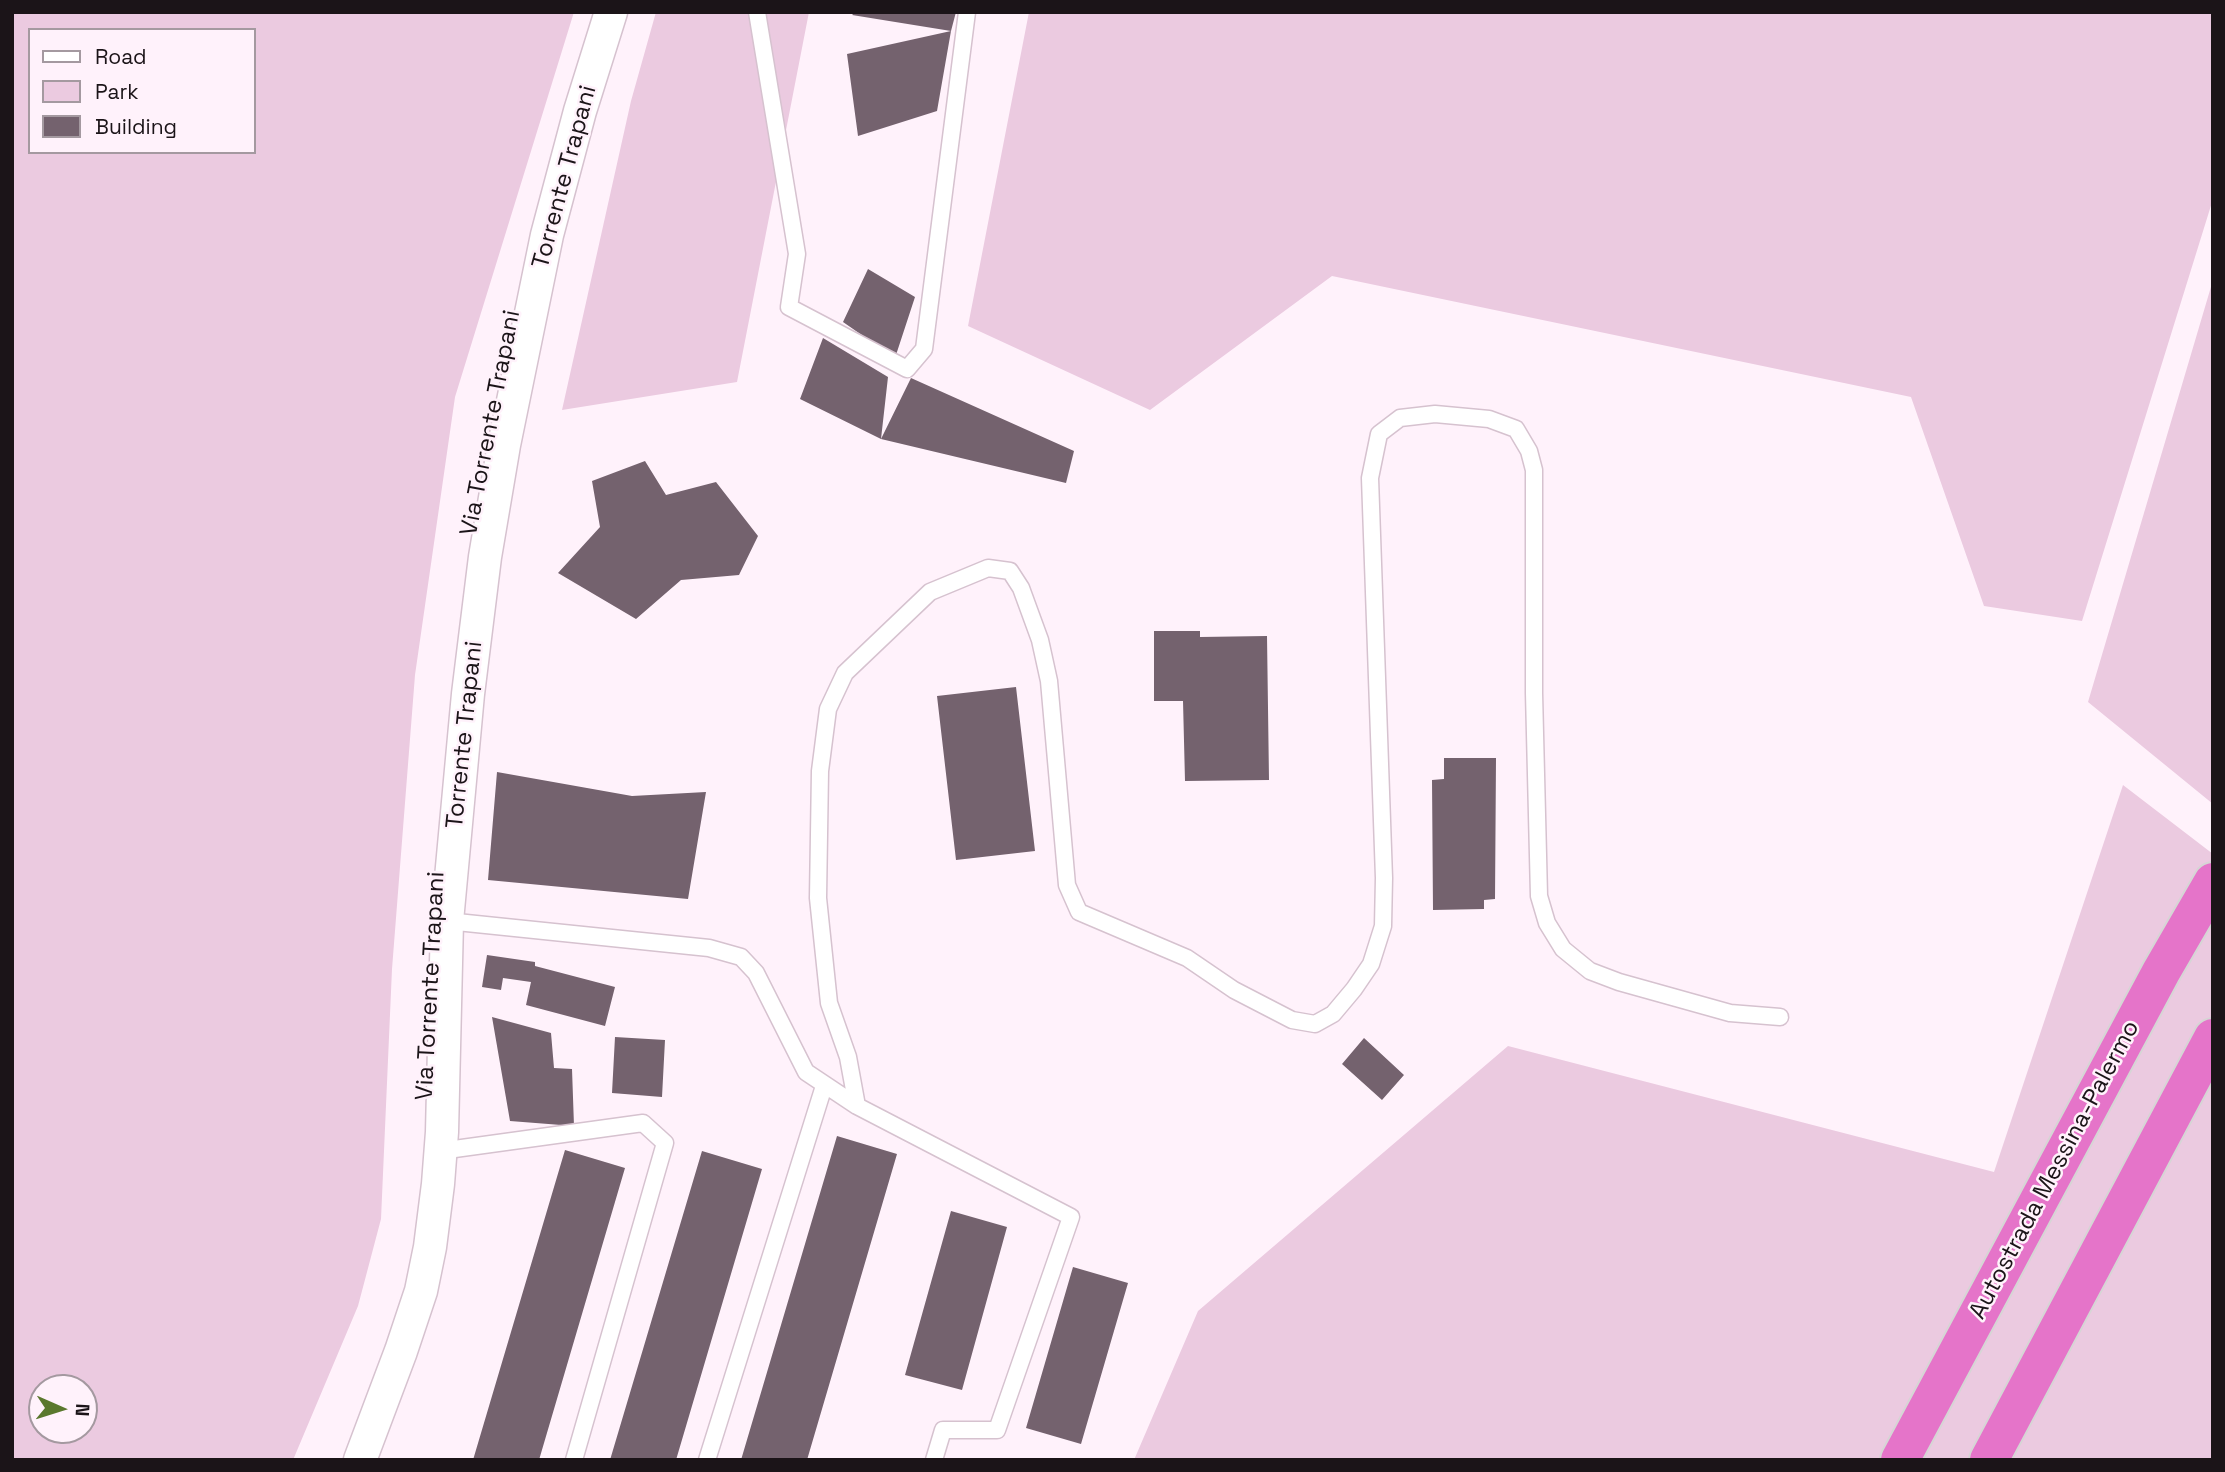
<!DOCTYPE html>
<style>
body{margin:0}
#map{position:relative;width:2225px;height:1472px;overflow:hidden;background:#fff2fb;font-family:"Space Grotesk",sans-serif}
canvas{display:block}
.frame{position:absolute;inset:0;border:14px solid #1b1418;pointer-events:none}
.legend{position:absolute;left:28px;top:28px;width:228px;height:126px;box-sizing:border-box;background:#fff2fb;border:2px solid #a499a0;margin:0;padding:9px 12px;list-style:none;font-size:21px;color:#1b1418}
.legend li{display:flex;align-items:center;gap:14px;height:35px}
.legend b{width:35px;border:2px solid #a499a0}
.north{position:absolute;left:28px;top:1374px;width:70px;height:70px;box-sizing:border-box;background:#fff2fb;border:2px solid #a499a0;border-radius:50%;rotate:93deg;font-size:19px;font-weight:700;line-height:28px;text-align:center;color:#1b1418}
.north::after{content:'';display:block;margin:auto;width:24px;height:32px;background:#5a782d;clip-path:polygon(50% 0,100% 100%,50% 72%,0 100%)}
</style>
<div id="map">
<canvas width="2225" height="1472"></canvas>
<div class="frame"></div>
<ul class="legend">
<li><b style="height:9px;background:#fff"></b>Road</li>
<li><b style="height:19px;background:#ebcae0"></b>Park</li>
<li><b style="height:19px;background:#74626e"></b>Building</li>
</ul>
<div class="north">N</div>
</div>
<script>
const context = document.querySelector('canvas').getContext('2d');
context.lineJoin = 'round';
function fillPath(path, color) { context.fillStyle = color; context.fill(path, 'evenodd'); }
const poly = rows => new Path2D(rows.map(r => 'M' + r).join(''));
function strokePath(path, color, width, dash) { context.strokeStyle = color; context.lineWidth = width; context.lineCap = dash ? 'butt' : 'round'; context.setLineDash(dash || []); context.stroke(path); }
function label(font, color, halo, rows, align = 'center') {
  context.font = font + ' "Space Grotesk",sans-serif'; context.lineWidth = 5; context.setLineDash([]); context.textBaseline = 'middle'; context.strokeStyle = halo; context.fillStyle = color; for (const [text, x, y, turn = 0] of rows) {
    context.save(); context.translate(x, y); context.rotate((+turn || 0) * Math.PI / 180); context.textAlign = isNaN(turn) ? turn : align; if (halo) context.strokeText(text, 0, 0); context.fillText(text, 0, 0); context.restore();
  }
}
fillPath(poly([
 [12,12,574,12,455,397,415,675,392,969,381,1219,358,1306,293,1460,12,1460],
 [30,30,254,30,254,152,30,152],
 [84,1388,84,1430,42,1430,42,1388],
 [656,12,809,12,737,382,562,410,631,101],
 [1029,12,2213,12,2213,199,2082,621,1984,606,1911,397,1332,276,1150,410,968,326],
 [2213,280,2213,804,2088,702],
 [2123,785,2213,854,2213,1460,1134,1460,1198,1311,1508,1046,1994,1172]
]), '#ebcae0');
fillPath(poly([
 [855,12,956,12,951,31,852,15],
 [951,31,937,111,858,136,847,54],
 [868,269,915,297,895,358,843,322],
 [823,338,888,377,881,439,800,399],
 [911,378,1074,451,1066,483,881,439],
 [645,461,666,495,716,482,758,536,739,575,681,580,636,619,558,573,600,527,592,481],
 [1154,631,1200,631,1200,637,1267,636,1269,780,1185,781,1183,701,1154,701],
 [1016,687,1035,851,956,860,937,696],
 [1444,758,1496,758,1495,899,1484,900,1484,909,1433,910,1432,780,1444,779],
 [497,772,632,796,706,792,688,899,488,880],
 [487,955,535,962,535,966,615,987,605,1026,526,1005,531,982,503,978,501,990,482,987],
 [492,1017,551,1033,554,1068,572,1069,574,1126,510,1121],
 [615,1037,665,1040,662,1097,612,1093],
 [1364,1038,1404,1075,1382,1100,1342,1064],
 [837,1136,897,1154,807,1460,741,1460],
 [565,1150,625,1168,539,1460,473,1460],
 [702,1151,762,1169,676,1460,610,1460],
 [951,1211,1007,1227,962,1390,905,1375],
 [1073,1267,1128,1283,1081,1444,1026,1428]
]), '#74626e');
const service = poly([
 [757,12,797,254,789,307,907,369,924,349,967,12],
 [447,921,709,948,741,957,756,973,806,1072,857,1106,1071,1217,997,1430,943,1430,934,1460],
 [857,1106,848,1057,829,1003,818,898,820,771,828,709,845,673,930,592,988,568,1010,571,1021,588,1040,640,1049,681,1067,885,1079,912,1187,958,1234,990,1292,1020,1315,1024,1333,1014,1354,989,1371,964,1383,926,1384,878,1370,478,1379,434,1400,418,1435,414,1489,419,1516,429,1529,451,1534,470,1534,693,1539,896,1547,923,1563,949,1590,971,1619,982,1730,1013,1780,1017],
 [440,1151,643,1123,665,1143,574,1460],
 [707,1460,824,1086]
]);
const minor = poly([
 [360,1460,401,1351,421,1291,430,1247,438,1184,442,1132,447,921,468,694,485,557,504,445,547,235,580,111,611,12]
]);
const motorway = poly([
 [1900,1460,2161,972,2213,882],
 [1989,1460,2213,1038]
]);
strokePath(service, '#d6c2cf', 19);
strokePath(minor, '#d6c2cf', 35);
strokePath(motorway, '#d6d5d5', 42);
strokePath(service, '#fff', 16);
strokePath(minor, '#fff', 32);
strokePath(motorway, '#e574c9', 38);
label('24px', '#1b1418', '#fff2fb', [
 ["Torrente Trapani",565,177,-75],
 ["Via Torrente Trapani",491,423,-79],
 ["Torrente Trapani",465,735,-84],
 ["Via Torrente Trapani",431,986,-87],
 ["Autostrada Messina-Palermo",2055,1170,-62]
]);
</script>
